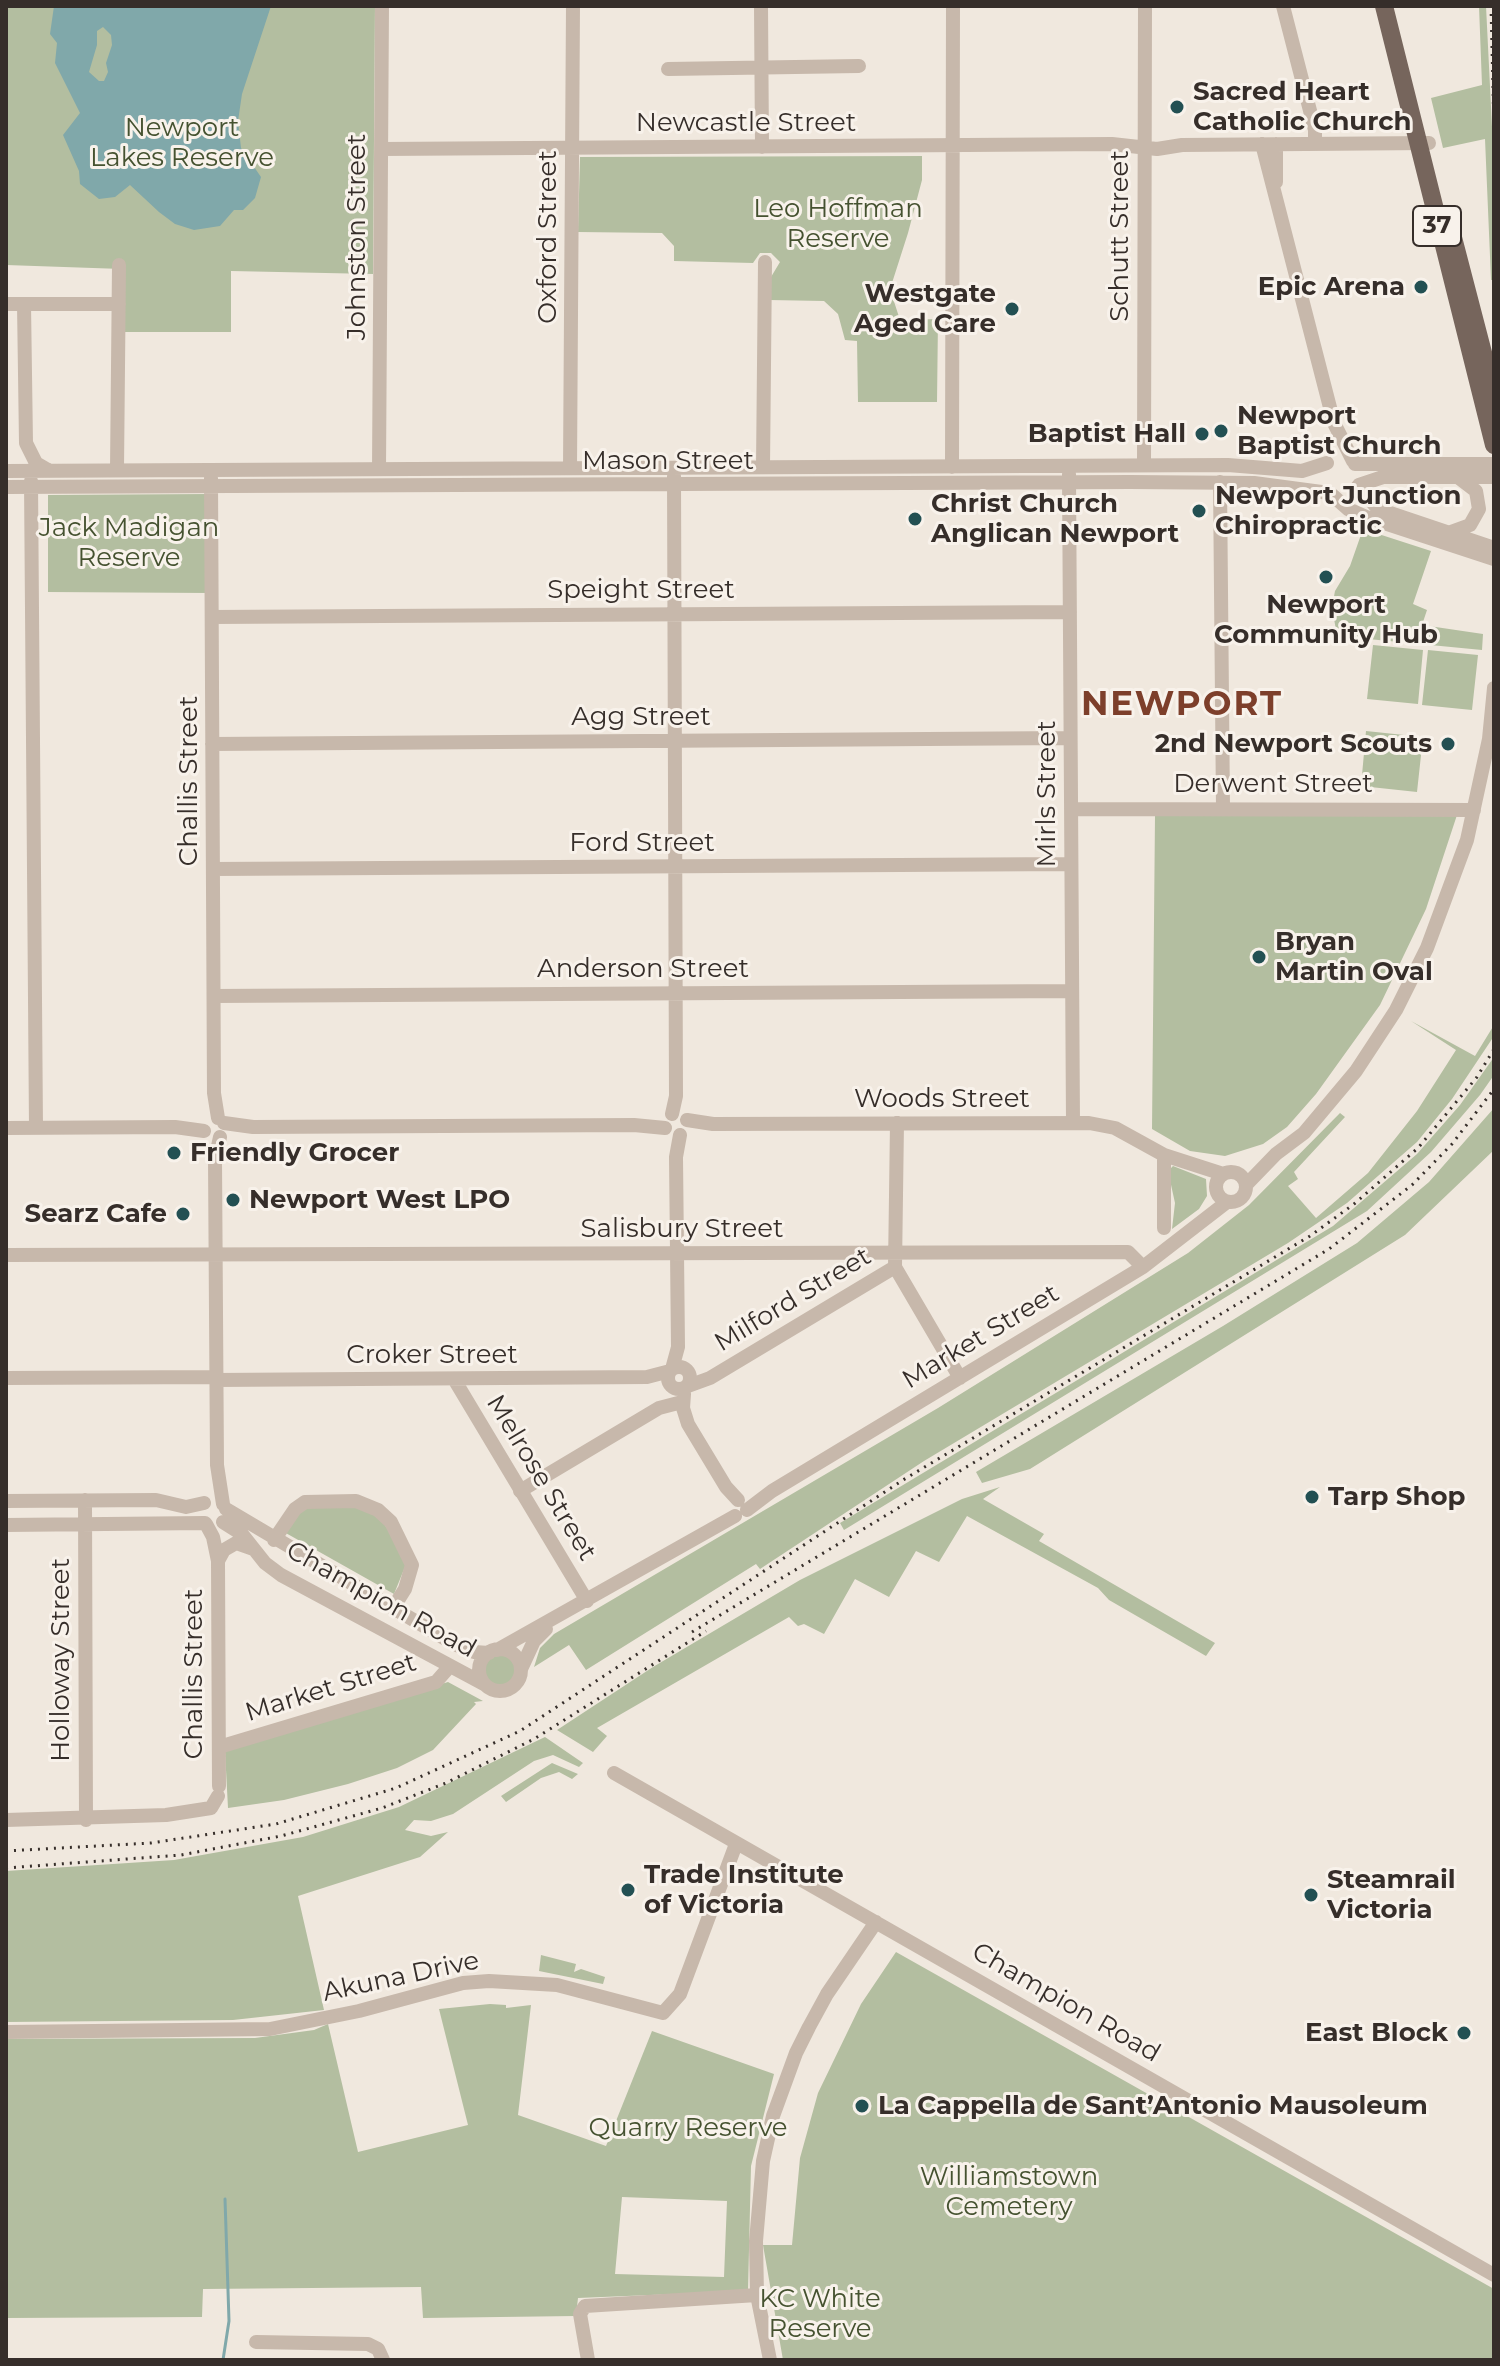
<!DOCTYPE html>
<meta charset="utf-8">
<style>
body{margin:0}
#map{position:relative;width:1500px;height:2366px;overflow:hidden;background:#f0e8de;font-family:Montserrat,sans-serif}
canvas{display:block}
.frame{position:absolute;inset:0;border:8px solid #362e2a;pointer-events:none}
</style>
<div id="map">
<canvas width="1500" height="2366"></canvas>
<div class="frame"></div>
</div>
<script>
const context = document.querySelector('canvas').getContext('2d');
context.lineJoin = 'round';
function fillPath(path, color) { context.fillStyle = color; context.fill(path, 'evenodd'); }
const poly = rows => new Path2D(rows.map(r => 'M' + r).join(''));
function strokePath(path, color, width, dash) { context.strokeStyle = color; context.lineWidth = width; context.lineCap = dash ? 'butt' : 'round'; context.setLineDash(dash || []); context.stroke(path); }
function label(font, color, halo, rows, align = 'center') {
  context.font = font + ' Montserrat,sans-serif'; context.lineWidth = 6; context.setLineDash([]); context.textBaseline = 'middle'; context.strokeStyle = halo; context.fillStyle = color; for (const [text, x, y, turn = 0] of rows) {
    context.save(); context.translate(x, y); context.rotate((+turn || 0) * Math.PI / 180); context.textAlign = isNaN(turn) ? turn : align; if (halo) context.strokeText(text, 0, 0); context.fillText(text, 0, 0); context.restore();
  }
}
fillPath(poly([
 [6,6,375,6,373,274,231,271,231,332,124,332,122,269,6,265],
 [1479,6,1486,6,1494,167,1494,280,1491,280,1485,139,1443,148,1431,98,1482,85],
 [922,156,922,180,908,233,892,283,888,283,900,320,938,319,937,402,858,402,857,341,845,340,838,314,824,301,769,300,771,277,780,262,771,253,760,253,753,263,674,261,674,246,662,233,578,232,580,157],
 [210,494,209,593,48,592,48,495],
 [1363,529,1431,551,1413,604,1427,610,1422,625,1483,634,1482,650,1337,636,1332,607,1335,591,1350,566],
 [1373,645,1423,650,1418,704,1367,699],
 [1428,650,1478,655,1472,710,1422,705],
 [1366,731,1423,737,1417,792,1361,786],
 [1457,815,1426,909,1380,1005,1316,1094,1287,1127,1263,1144,1225,1156,1190,1151,1152,1129,1155,816],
 [1411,1021,1475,1056,1494,1025,1494,1036,1452,1099,1417,1142,1347,1203,1288,1243,924,1461,760,1569,756,1564,586,1670,569,1645,534,1667,540,1648,554,1634,938,1408,1188,1253,1249,1205,1340,1113,1345,1117,1294,1172,1298,1179,1288,1186,1316,1218,1368,1173,1417,1111,1456,1050],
 [1494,1057,1494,1075,1480,1095,1431,1152,1367,1211,844,1530,840,1523,1333,1226,1417,1154,1460,1105],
 [1494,1108,1494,1150,1405,1235,1030,1469,982,1483,976,1472,1223,1326,1357,1243,1429,1182],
 [1173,1166,1206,1179,1207,1196,1199,1209,1172,1229,1175,1203,1168,1171],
 [1000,1487,983,1499,1044,1534,1039,1541,1215,1643,1206,1656,1109,1600,1098,1588,967,1516,939,1562,916,1551,889,1597,855,1579,824,1634,804,1624,798,1626,789,1617,597,1728,607,1736,593,1752,557,1730,653,1667,800,1580,962,1499],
 [352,1503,379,1515,407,1562,394,1594,284,1532,301,1506],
 '484 1670a16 16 0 1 1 32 0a16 16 0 1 1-32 0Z',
 [448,1682,483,1701,474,1702,476,1704,433,1750,397,1768,348,1784,284,1800,228,1808,225,1751],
 [545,1737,583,1763,579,1767,553,1755,534,1761,453,1814,431,1821,414,1820,405,1830,431,1836,448,1832,420,1857,298,1896,324,2010,233,2020,6,2022,6,1871,174,1860,303,1837,399,1807],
 [552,1763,578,1774,572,1779,559,1772,541,1778,506,1802,501,1796],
 [896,1952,1494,2289,1494,2360,783,2360,763,2245,792,2245,800,2158,818,2093,861,2004],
 [541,1955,576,1964,574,1972,581,1969,605,1977,603,1984,539,1971],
 [490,2004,506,2005,506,2008,531,2005,518,2115,606,2146,652,2031,774,2074,751,2166,748,2291,578,2298,576,2316,423,2318,421,2287,203,2289,202,2317,6,2318,6,2039,255,2038,314,2030,328,2024,358,2152,468,2125,439,2009],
 [622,2197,727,2201,724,2277,615,2274]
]), '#b3bea0');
fillPath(poly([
 [54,6,271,6,242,94,238,121,241,148,261,177,255,198,243,210,234,210,220,226,194,230,175,224,159,212,130,185,115,197,99,199,80,184,79,171,63,135,80,113,55,63,57,43,50,34],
 [103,27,111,35,112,45,106,63,108,72,104,81,99,81,89,72,97,45,97,31]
]), '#80a8aa');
strokePath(poly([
 [223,2360,229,2321,225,2199]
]), '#80a8aa', 3);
strokePath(poly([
 [761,6,762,147],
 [1283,6,1315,130,1315,144],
 [668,69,859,66],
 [1262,144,1334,423,1353,461],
 [382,149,1112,144,1157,149,1182,145,1429,143],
 [1276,182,1276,144],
 [6,304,119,304],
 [24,304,26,443,36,463,48,470],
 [1355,464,1494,464],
 [1144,465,1145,6],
 [763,467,765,262],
 [952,467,953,6],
 [570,468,573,6],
 [117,469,119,265],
 [379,469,382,6],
 [6,471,1228,465,1302,471,1327,463],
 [1069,474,1073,1122],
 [211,478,214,1093,218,1118],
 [31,481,36,1128],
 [1220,482,1223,808],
 [1359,485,1383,477,1494,477],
 [1358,486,1378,509,1494,548],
 [6,487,1130,482,1254,483,1329,493],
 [1331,494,1348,509,1366,517,1494,559],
 [1448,533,1470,525,1479,509,1476,491,1459,478],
 [212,617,1070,612],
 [212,744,1070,738],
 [1071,809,1474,810],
 [213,869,1071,864],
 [214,996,1072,991],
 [672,1114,676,1096,674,476],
 [687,1120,713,1124,1089,1123,1115,1128,1164,1155,1223,1174],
 [224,1123,253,1127,634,1125,665,1128],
 [897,1123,895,1267,960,1378],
 [6,1128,175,1127,204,1131],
 [220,1137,215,1160,217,1465,223,1504],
 [1164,1155,1164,1228],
 '1216 1187a15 15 0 1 1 30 0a15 15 0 1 1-30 0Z',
 [1246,1185,1276,1154,1304,1133,1356,1071,1396,1010,1427,948,1467,840,1489,739,1494,688],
 [6,1255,1128,1252,1143,1267],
 '668 1378a11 11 0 1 1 22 0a11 11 0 1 1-22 0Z',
 [672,1369,678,1347,676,1157,680,1135],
 [6,1378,216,1377],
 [454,1379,587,1601],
 [216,1380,647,1377,670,1371],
 [688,1386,710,1378,895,1267],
 [684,1394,683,1408,688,1424,726,1487,738,1500],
 [520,1491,659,1408,682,1402],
 [85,1500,86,1820],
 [6,1501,156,1500,186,1507,204,1503],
 [226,1509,454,1644,474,1652,489,1653],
 [747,1510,772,1491,1143,1267,1227,1202],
 [223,1522,242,1534,265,1563,281,1575,484,1684],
 [206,1524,213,1537,218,1561,219,1786],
 [6,1525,205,1523],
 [274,1540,295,1509,305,1502,356,1501,378,1510,391,1522,412,1565,405,1589,393,1608],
 [218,1561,224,1550,236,1543,253,1549],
 '479 1670a21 21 0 1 1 42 0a21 21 0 1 1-42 0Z',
 [497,1650,735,1516],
 [521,1669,534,1641,546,1629],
 [219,1747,436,1682,450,1666],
 [614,1773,1494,2275],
 [6,1820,166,1815,211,1808,218,1796],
 [6,2032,270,2029,359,2011,463,1983,489,1981,557,1985,663,2013,680,1994,736,1844],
 [256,2342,368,2344,378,2349,383,2360],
 [588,2360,580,2314,585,2306,757,2295],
 [770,2360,757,2295,756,2241,763,2161,773,2116,796,2053,809,2027,827,1994,876,1922]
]), '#c7b8ab', 14);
strokePath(poly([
 [1384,6,1494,445],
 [1450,226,1494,395]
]), '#76655c', 18);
strokePath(poly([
 [1491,6,1494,129],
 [692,1632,1329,1249,1412,1185,1452,1144,1494,1089],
 [6,1851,151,1843,276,1824,396,1788,520,1731,903,1480,1310,1236,1354,1204,1418,1148,1477,1077,1494,1049],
 [6,1868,181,1855,281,1836,382,1808,446,1783,534,1739,706,1631]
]), '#362e2a', 3, [2, 6]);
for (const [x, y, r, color] of [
 [1177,107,8,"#235053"],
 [1421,287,8,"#235053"],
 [1012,309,8,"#235053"],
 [1221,431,8,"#235053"],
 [1202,434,8,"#235053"],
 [1199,511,8,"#235053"],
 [915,519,8,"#235053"],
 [1326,577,8,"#235053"],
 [1448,744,8,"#235053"],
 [1259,957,8,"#235053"],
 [174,1153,8,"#235053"],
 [233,1200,8,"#235053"],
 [183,1214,8,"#235053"],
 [1312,1497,8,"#235053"],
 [628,1890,8,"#235053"],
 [1311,1895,8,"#235053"],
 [1464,2033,8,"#235053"],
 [862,2106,8,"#235053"]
]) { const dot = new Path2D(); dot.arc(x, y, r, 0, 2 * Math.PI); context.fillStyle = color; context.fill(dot); strokePath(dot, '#f8f2eb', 3); }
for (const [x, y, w] of [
 [1437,226,48]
]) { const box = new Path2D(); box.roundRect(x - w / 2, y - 20, w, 40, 6); context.fillStyle = '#f8f2eb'; context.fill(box); strokePath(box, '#362e2a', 2); }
label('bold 24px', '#362e2a', null, [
 ["37",1437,226]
]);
label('bold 26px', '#362e2a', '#f8f2eb', [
 ["Sacred Heart",1193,92],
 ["Catholic Church",1193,122],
 ["Epic Arena",1405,287,"right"],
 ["Westgate",996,294,"right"],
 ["Aged Care",996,324,"right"],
 ["Newport",1237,416],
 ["Baptist Church",1237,446],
 ["Baptist Hall",1186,434,"right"],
 ["Newport Junction",1215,496],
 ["Chiropractic",1215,526],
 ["Christ Church",931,504],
 ["Anglican Newport",931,534],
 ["Newport",1326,605,"center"],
 ["Community Hub",1326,635,"center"],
 ["2nd Newport Scouts",1432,744,"right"],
 ["Bryan",1275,942],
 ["Martin Oval",1275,972],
 ["Friendly Grocer",190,1153],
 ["Newport West LPO",249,1200],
 ["Searz Cafe",167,1214,"right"],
 ["Tarp Shop",1328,1497],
 ["Trade Institute",644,1875],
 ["of Victoria",644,1905],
 ["Steamrail",1327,1880],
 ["Victoria",1327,1910],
 ["East Block",1448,2033,"right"],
 ["La Cappella de Sant’Antonio Mausoleum",878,2106]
], 'left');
label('26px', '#362e2a', '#f8f2eb', [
 ["Newcastle Street",746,123],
 ["Schutt Street",1120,236,-90],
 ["Johnston Street",357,237,-90],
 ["Oxford Street",548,237,-90],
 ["Mason Street",668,461],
 ["Speight Street",641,590],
 ["Agg Street",641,717],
 ["Challis Street",189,781,-90],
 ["Derwent Street",1273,784],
 ["Mirls Street",1047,794,-90],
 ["Ford Street",642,843],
 ["Anderson Street",643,969],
 ["Woods Street",942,1099],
 ["Salisbury Street",682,1229],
 ["Milford Street",793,1300,-31],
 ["Market Street",981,1337,-31],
 ["Croker Street",432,1355],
 ["Melrose Street",541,1478,59],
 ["Champion Road",381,1600,29],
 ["Holloway Street",61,1660,-90],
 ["Challis Street",194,1674,-90],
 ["Market Street",331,1688,-17],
 ["Akuna Drive",401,1977,-12],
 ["Champion Road",1066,2003,30]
]);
label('26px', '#455230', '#f8f2eb', [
 ["Newport",182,128],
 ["Lakes Reserve",182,158],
 ["Leo Hoffman",838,209],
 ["Reserve",838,239],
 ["Jack Madigan",129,528],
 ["Reserve",129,558],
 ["Quarry Reserve",688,2128],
 ["Williamstown",1009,2177],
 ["Cemetery",1009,2207],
 ["KC White",820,2299],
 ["Reserve",820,2329]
]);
context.letterSpacing = '2px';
label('bold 34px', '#7d3f2b', '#f8f2eb', [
 ["NEWPORT",1182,705]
]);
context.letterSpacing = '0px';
</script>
